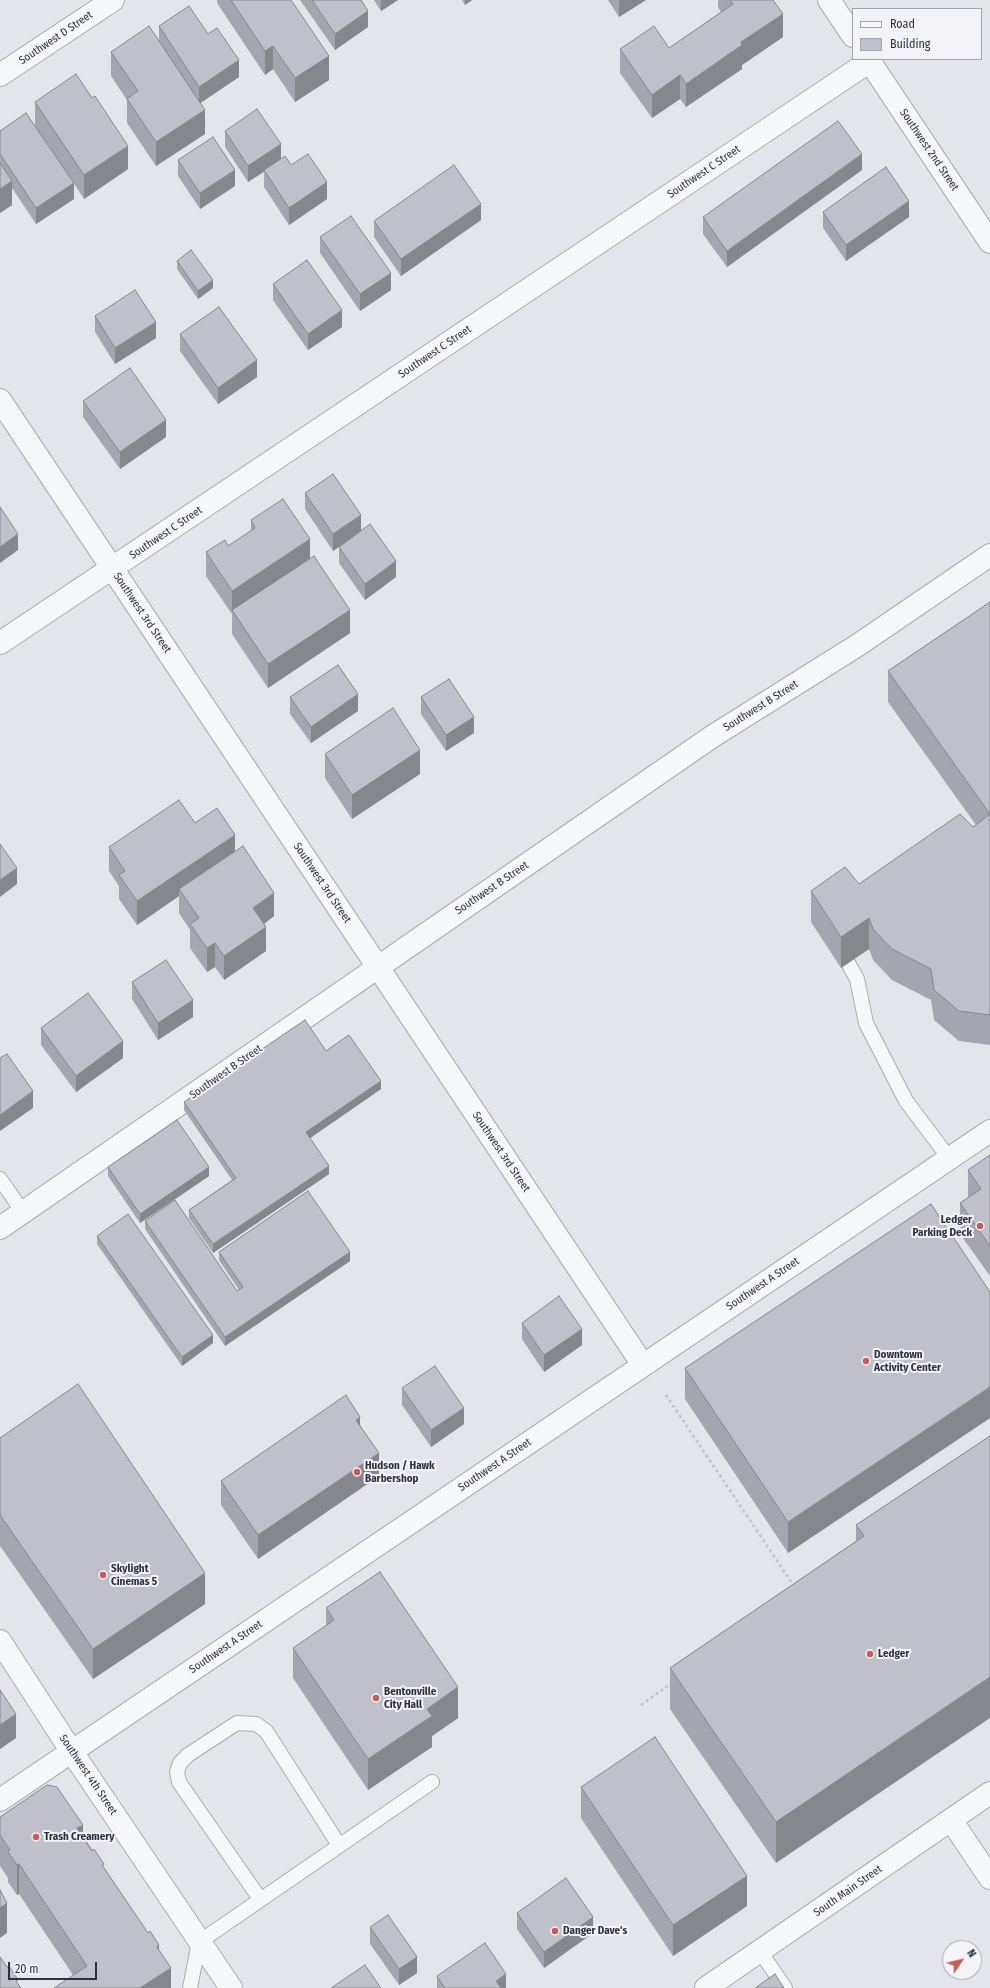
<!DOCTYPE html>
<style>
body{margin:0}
#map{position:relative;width:990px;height:1988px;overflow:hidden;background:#e4e5eb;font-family:"Fira Sans Condensed",sans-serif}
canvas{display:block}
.legend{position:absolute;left:852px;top:8px;width:130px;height:52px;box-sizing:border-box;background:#f4f4f8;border:1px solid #a4a6af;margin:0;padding:5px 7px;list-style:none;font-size:12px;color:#2d3042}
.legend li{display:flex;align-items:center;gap:8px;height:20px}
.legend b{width:20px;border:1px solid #a4a6af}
.north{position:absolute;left:942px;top:1940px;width:40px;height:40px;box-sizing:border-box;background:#f4f4f8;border:1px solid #a4a6af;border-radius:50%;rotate:55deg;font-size:11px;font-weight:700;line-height:16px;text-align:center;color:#2d3042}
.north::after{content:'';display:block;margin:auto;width:14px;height:18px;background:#c45e55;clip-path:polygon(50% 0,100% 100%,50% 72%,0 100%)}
.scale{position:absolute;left:8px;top:1962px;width:89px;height:18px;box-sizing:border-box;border:2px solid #2d3042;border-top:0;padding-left:5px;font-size:12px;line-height:14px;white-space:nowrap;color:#2d3042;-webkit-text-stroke:3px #f4f4f8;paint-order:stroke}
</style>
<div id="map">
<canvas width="990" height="1988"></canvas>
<ul class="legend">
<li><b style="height:5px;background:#f6f7f9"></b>Road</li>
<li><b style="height:11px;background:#bfc0ca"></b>Building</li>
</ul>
<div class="north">N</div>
<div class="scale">20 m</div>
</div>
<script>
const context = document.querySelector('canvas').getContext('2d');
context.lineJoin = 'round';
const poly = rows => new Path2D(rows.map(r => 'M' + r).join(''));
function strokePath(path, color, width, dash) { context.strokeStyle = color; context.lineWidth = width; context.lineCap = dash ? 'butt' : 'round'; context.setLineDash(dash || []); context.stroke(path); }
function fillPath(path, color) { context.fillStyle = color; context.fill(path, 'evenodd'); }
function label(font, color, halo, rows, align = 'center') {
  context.font = font + ' "Fira Sans Condensed",sans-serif'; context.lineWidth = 4; context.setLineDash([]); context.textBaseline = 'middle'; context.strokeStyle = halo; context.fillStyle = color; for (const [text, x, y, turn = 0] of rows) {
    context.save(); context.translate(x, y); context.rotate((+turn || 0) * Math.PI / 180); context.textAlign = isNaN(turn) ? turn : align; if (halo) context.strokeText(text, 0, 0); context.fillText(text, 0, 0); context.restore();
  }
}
const service = poly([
 [848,963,857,979,866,1023,906,1101,949,1158],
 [0,1179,23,1212],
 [260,1899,179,1782,177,1772,180,1763,188,1755,237,1723,256,1724,266,1731,339,1845],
 [760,1951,785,1988],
 [190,1988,199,1942,432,1782]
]);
const minor = poly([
 [829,0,853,36],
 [868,59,990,242],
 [0,75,113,0],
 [0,400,643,1365],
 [0,643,870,61],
 [0,1228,713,736,858,645,990,555],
 [0,1641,72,1752]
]);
const tertiary = poly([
 [72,1752,231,1988],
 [0,1800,990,1131],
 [951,1820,990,1878],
 [706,1988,990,1793]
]);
strokePath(service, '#a9abb5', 16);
strokePath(minor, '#a9abb5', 24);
strokePath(tertiary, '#a9abb5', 24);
strokePath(poly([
 [666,1395,794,1586],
 [641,1705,672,1683]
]), '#c2c3c9', 2.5, [3, 3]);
strokePath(service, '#f6f7f9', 14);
strokePath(minor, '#f6f7f9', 22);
strokePath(tertiary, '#f6f7f9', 22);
fillPath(poly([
 [217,0,291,0,329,80,295,102,273,69,265,75,217,3],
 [300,0,361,0,368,27,335,50],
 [374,0,398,0,381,11],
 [462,0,472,0,465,5],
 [608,0,646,0,619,17],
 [718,0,773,0,783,37,742,65,742,69,686,107,680,99,652,118,620,73,620,49,669,48,721,12,718,7],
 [159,26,208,34,239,77,200,103,205,134,156,166,127,123,127,100,111,76,111,52,159,40],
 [35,102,128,169,84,199,74,184,74,199,36,224,12,188,12,205,0,213,0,131,35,126],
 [225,131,291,165,327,199,289,225,264,187,264,172,248,182,225,147],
 [178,160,235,186,200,209,178,176],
 [862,170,727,267,703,234,703,217],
 [823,212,909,217,846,261,823,228],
 [481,220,401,276,374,237,374,221],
 [320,237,391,290,360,311,320,253],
 [177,261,213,288,198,299,177,269],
 [273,284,342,327,308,350,273,300],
 [95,316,156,338,115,364,95,332],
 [180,334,257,377,218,404,180,351],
 [83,401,166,437,120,469,83,417],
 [305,493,361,531,396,577,365,600,339,563,339,547,347,541,333,551,305,509],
 [251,520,310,558,350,633,268,688,232,634,232,614,206,576,206,552,228,546,251,531],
 [990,602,990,1045,959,1041,934,1020,931,1000,892,980,873,960,869,949,841,968,811,922,811,891,859,884,973,827,976,825,888,702,888,671],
 [290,697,358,711,311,743,290,714],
 [421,697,474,733,446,751,421,714],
 [325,754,420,774,352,819,325,778],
 [195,823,235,851,274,916,264,924,266,951,224,980,215,967,207,972,190,948,190,930,179,913,179,896,137,925,119,899,119,886,109,871,109,847],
 [132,982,193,1017,158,1040,132,999],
 [41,1028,123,1058,76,1092,41,1045],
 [326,1051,381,1089,310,1138,329,1174,213,1253,189,1218,189,1210,232,1180,184,1110,184,1102],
 [990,1155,990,1276,960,1234,960,1203,968,1198,968,1170],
 [108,1167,209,1176,140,1223,108,1176],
 [145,1221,237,1291,239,1290,219,1260,219,1252,350,1261,225,1346,145,1229],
 [97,1236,213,1343,182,1366,97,1244],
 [990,1292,990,1418,788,1553,685,1399,685,1368],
 [522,1323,582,1345,544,1372,522,1339],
 [402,1388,464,1424,431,1447,402,1405],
 [360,1425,379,1476,258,1559,221,1505,221,1481],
 [990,1436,776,1863,670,1709,670,1668,856,1541,856,1525],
 [0,1438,205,1604,93,1679,0,1546],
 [326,1608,458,1718,432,1736,432,1747,368,1790,293,1678,293,1648,326,1626],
 [581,1787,747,1906,673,1956,581,1818],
 [0,1817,83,1836,159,1950,171,1988,73,1975,19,1894,17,1895,8,1882,8,1878,0,1866],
 [517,1913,593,1933,544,1968,517,1929],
 [370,1927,417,1973,399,1985,370,1944],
 [437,1976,506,1988,437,1988]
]), '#a4a5ae');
fillPath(poly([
 [381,0,398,0,381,11],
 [465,0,472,0,465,5],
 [621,0,646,0,619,17,619,1],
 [368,11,368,27,335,50,335,34],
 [783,14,783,37,742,65,742,69,686,107,686,84,741,42],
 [273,46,273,69,265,75,265,51],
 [329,56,329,80,295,102,295,78],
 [239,60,239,77,199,104,199,87],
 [680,75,680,99,652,118,652,95],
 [205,110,205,134,156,166,156,142],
 [281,144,281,160,248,182,248,166],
 [128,146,128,169,84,199,84,175],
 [862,154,862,170,727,267,727,251],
 [235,170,235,186,200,209,200,193],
 [12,181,12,205,0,213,0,189],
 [327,182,327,199,289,225,289,208],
 [74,183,74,199,36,224,36,208],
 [909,201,909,217,846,261,846,245],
 [481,204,481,220,401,276,401,259],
 [391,273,391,290,360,311,360,294],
 [213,280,213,288,198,299,198,291],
 [342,310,342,327,308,350,308,334],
 [156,322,156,338,115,364,115,348],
 [257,360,257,377,218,404,218,388],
 [166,420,166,437,120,469,120,452],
 [361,515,361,532,333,551,333,534],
 [18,534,18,550,0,563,0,547],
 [310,539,310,563,232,611,232,591],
 [396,561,396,577,365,600,365,584],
 [350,610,350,633,268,688,268,664],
 [358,694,358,711,311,743,311,727],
 [474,717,474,733,446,751,446,735],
 [420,750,420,774,352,819,352,795],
 [235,835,235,859,179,889,179,896,137,925,137,901],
 [17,868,17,884,0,897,0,880],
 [274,893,274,916,253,932,253,908],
 [869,918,869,949,841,968,841,937],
 [266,927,266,951,224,980,224,956],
 [215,943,215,967,207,972,207,948],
 [193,1000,193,1017,158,1040,158,1023],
 [123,1041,123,1058,76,1092,76,1076],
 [381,1081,381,1089,306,1141,306,1132],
 [33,1091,33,1108,0,1131,0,1115],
 [329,1166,329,1174,213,1253,213,1244],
 [209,1167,209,1176,140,1223,140,1214],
 [350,1252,350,1261,225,1346,225,1337],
 [582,1329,582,1345,544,1372,544,1355],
 [213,1335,213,1343,182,1366,182,1357],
 [990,1387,990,1418,788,1553,788,1522],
 [464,1408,464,1424,431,1447,431,1430],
 [360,1417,360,1441,356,1420],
 [379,1453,379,1476,258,1559,258,1535],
 [205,1573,205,1604,93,1679,93,1649],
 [990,1677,990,1718,776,1863,776,1822],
 [458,1687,458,1718,432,1736,432,1747,368,1790,368,1759,427,1709],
 [16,1714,16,1738,0,1749,0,1725],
 [83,1825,83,1855,77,1828],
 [19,1864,19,1894,17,1895,17,1865],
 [747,1876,747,1906,673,1956,673,1925],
 [7,1903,7,1933,0,1938,0,1908],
 [593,1917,593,1933,544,1968,544,1952],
 [159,1945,159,1975,171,1968,171,1988,140,1988,157,1947],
 [417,1957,417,1973,399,1985,399,1969],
 [506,1974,506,1988,496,1988,496,1981]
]), '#86868d');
const building = poly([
 [231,0,291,0,329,56,295,78,273,46,265,51,231,0],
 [312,0,361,0,368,11,335,34,312,0],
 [730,0,773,0,783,14,741,42,742,45,686,84,680,75,652,95,620,49,654,26,669,48,733,4,730,0],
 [189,6,208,34,217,28,239,60,199,87,159,26,189,6],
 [149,26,205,110,156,142,127,99,138,91,111,52,149,26],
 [76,74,92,98,95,96,128,146,84,175,35,102,76,74],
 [257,109,281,144,248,166,225,131,257,109],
 [26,113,74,183,36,208,0,154,0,131,26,113],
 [838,121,862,154,727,251,703,217,838,121],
 [213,137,235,170,200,193,178,160,213,137],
 [308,154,327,182,289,208,264,170,285,156,291,165,308,154],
 [0,163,12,181,0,189,0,163],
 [454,165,481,204,401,259,374,221,454,165],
 [886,167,909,201,846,245,823,212,886,167],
 [351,216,391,273,360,294,320,237,351,216],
 [191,250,213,280,198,291,177,261,191,250],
 [307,260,342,310,308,334,273,284,307,260],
 [135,290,156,322,115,348,95,316,135,290],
 [219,307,257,360,218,388,180,334,219,307],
 [130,368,166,420,120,452,83,401,130,368],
 [333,474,361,515,333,534,305,493,333,474],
 [283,499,310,539,232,591,206,552,225,540,228,546,255,528,251,520,283,499],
 [0,507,18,534,0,547,0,507],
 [370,524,396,561,365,584,339,547,370,524],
 [314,556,350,610,268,664,232,610,314,556],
 [990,602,990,814,888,671,990,602],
 [338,665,358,694,311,727,290,697,338,665],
 [449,679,474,717,446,735,421,697,449,679],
 [393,708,420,750,352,795,325,754,393,708],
 [179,800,195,823,217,808,235,835,137,901,119,875,125,871,109,847,179,800],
 [960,814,973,827,990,814,990,1015,959,1011,934,990,931,969,892,949,873,929,869,918,841,937,811,891,845,867,859,884,960,814],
 [0,844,17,868,0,880,0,844],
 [243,846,274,893,253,908,266,927,224,956,215,943,207,948,190,924,199,918,179,889,243,846],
 [166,960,193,1000,158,1023,132,982,166,960],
 [88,993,123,1041,76,1076,41,1028,88,993],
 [305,1020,326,1051,349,1035,381,1081,306,1132,329,1166,213,1244,189,1210,236,1178,184,1102,305,1020],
 [7,1054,33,1091,0,1115,0,1058,7,1054],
 [177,1120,209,1167,140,1214,108,1167,177,1120],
 [990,1155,990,1246,960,1203,981,1189,968,1170,990,1155],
 [308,1191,350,1252,225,1337,145,1221,175,1200,237,1291,243,1287,219,1252,308,1191],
 [931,1204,990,1292,990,1387,788,1522,685,1368,931,1204],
 [128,1214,213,1335,182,1357,97,1236,128,1214],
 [559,1296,582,1329,544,1355,522,1323,559,1296],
 [435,1366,464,1408,431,1430,402,1388,435,1366],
 [78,1384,205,1573,93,1649,0,1515,0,1438,78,1384],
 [346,1395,360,1417,356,1420,379,1453,258,1535,221,1481,346,1395],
 [990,1436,990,1677,776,1822,670,1668,864,1536,856,1525,990,1436],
 [380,1572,458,1687,427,1709,432,1716,368,1759,293,1648,334,1620,326,1608,380,1572],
 [0,1690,16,1714,0,1725,0,1690],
 [655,1737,747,1876,673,1925,581,1787,655,1737],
 [47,1785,57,1787,83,1825,77,1828,92,1851,94,1849,104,1864,102,1865,148,1933,150,1931,159,1945,157,1947,171,1968,140,1988,54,1988,87,1966,19,1864,17,1865,8,1852,10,1850,0,1835,0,1817,47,1785],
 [566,1878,593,1917,544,1952,517,1913,566,1878],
 [0,1890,7,1903,0,1908,0,1890],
 [388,1915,417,1957,399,1969,370,1927,388,1915],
 [485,1943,506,1974,496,1981,501,1988,445,1988,437,1976,485,1943],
 [0,1957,7,1967,9,1966,18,1980,16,1981,21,1988,0,1988,0,1957],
 [365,1965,381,1988,331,1988,365,1965],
 [775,1974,784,1988,755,1988,775,1974]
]);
fillPath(building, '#bfc0ca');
strokePath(building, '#86868d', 1);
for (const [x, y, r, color] of [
 [980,1226,4,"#c45e55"],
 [866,1361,4,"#c45e55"],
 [357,1472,4,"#c45e55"],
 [103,1575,4,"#c45e55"],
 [870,1654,4,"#c45e55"],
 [376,1698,4,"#c45e55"],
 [36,1837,4,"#c45e55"],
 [555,1931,4,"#c45e55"]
]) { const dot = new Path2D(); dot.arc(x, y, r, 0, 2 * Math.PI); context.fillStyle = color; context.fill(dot); strokePath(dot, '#f4f4f8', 1.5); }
label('11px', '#2d3042', '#f4f4f8', [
 ["Southwest D Street",56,38,-34],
 ["Southwest 2nd Street",929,150,56],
 ["Southwest C Street",704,172,-34],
 ["Southwest C Street",435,352,-34],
 ["Southwest C Street",166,533,-34],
 ["Southwest 3rd Street",142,613,56],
 ["Southwest B Street",761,706,-32],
 ["Southwest 3rd Street",322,883,56],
 ["Southwest B Street",492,888,-34],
 ["Southwest B Street",226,1072,-35],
 ["Southwest 3rd Street",501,1152,56],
 ["Southwest A Street",763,1284,-34],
 ["Southwest A Street",495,1465,-34],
 ["Southwest A Street",226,1647,-34],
 ["Southwest 4th Street",88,1775,56],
 ["South Main Street",848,1891,-35]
]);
label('bold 11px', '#2d3042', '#f4f4f8', [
 ["Ledger",972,1220,"right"],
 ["Parking Deck",972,1233,"right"],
 ["Downtown",874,1355],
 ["Activity Center",874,1368],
 ["Hudson / Hawk",365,1466],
 ["Barbershop",365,1479],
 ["Skylight",111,1569],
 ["Cinemas 5",111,1582],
 ["Ledger",878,1654],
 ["Bentonville",384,1692],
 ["City Hall",384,1705],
 ["Trash Creamery",44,1837],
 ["Danger Dave's",563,1931]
], 'left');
</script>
